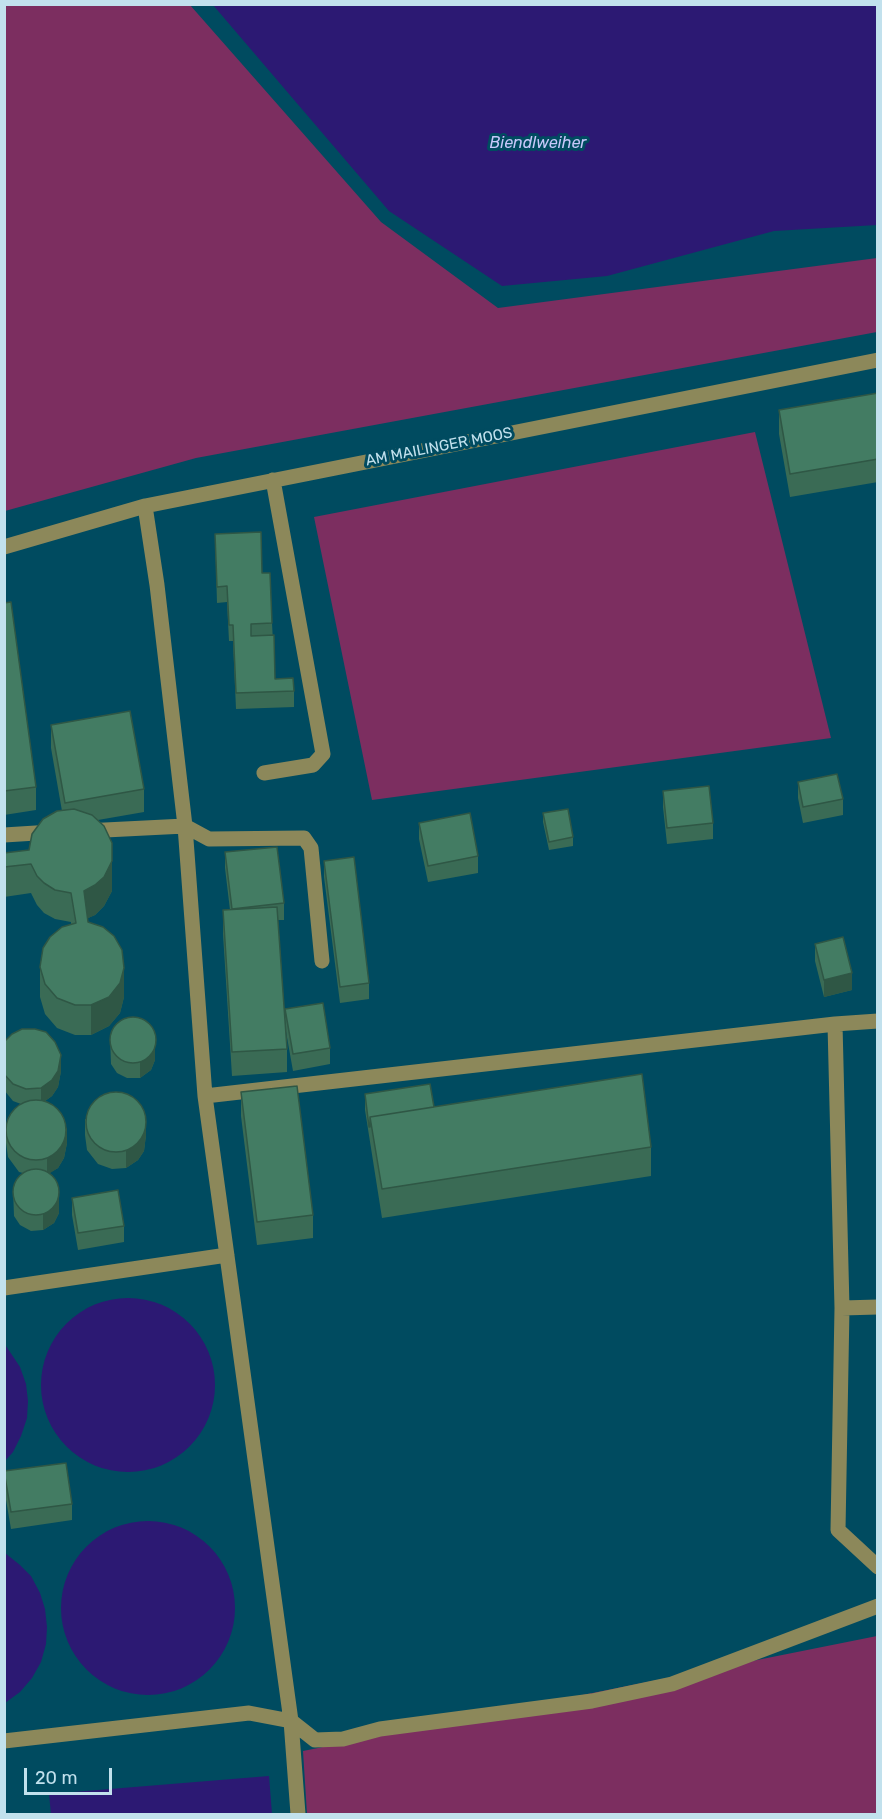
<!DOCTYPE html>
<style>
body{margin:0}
#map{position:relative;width:882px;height:1819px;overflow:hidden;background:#004b60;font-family:Rubik,sans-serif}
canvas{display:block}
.frame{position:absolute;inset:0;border:6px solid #c2e1ed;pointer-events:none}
.scale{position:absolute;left:24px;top:1768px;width:88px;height:27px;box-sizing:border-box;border:3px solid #c2e1ed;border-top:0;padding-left:8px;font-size:18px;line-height:21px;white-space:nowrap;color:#c2e1ed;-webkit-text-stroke:4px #004b60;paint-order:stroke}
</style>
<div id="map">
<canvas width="882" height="1819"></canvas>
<div class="frame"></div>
<div class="scale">20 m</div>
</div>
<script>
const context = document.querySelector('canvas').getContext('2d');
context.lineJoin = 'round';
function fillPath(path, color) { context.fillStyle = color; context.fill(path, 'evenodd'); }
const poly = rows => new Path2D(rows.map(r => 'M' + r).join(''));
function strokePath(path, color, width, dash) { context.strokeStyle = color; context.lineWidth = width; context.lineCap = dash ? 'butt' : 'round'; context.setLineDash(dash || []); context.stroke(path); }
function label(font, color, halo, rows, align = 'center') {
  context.font = font + ' Rubik,sans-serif'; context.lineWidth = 6; context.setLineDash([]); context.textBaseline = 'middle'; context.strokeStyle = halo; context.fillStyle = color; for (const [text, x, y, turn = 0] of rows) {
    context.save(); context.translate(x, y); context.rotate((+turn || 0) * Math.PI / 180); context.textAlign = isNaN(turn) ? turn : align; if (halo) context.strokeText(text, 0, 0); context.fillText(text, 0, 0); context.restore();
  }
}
fillPath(poly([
 [5,4,190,5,381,222,498,308,877,258,877,332,196,458,5,511],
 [755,432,831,738,372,800,314,517],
 [877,1636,877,1814,307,1814,303,1751]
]), '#7c2e60');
fillPath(poly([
 [213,5,877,5,877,225,774,231,607,276,502,286,389,211],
 '41 1385a87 87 0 1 1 174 0a87 87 0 1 1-174 0Z',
 [4,1343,20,1367,26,1384,28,1401,27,1418,21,1436,13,1452,5,1461],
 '61 1608a87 87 0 1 1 174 0a87 87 0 1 1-174 0Z',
 [5,1553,20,1565,31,1576,40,1593,45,1609,47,1627,46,1644,41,1662,32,1678,20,1692,5,1703],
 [269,1776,272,1814,51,1814,49,1794]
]), '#2c1973');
strokePath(poly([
 [145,506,157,585,185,826,205,1096],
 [4,547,145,506,878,360],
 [264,773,313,765,323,754,273,480],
 [85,831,185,826,209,839,304,838,311,848,322,961],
 [4,835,52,832],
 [835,1024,842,1308,838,1530,878,1567],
 [4,1288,227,1255],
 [842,1308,878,1307],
 [4,1741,249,1713,291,1721,315,1740,343,1739,380,1729,592,1701,672,1684,878,1606],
 [298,1814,291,1721,205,1096,835,1024,878,1021]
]), '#8c885a', 15);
fillPath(poly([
 [878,393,878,482,790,497,779,434,779,410],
 [215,534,262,573,272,623,275,679,294,691,294,707,236,709,233,641,229,641,227,602,217,603],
 [4,603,36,787,36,810,4,815],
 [51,725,144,789,144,812,98,820,112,873,112,891,104,906,95,915,88,918,88,922,124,997,120,1013,109,1026,91,1035,75,1035,57,1028,45,1014,40,997,40,967,71,924,71,922,55,919,44,913,37,905,31,893,4,897,4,853,29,850,62,811,51,748],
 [798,782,843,799,843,815,803,823,798,798],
 [663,791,713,823,713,839,667,844,663,807],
 [543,813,573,837,573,846,549,850,543,822],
 [419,823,478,856,478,873,428,882,419,839],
 [225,852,284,903,284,920,278,920,287,1049,287,1072,232,1076,223,934,223,910,230,910,225,868],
 [324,861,369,983,369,999,340,1003,324,877],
 [815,944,852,990,824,997,815,961],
 [285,1009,330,1048,330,1064,293,1071,285,1026],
 [110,1037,155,1060,151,1070,140,1078,127,1078,117,1073,111,1064],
 [4,1042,61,1071,58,1087,52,1096,45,1101,67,1143,64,1158,58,1168,49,1173,59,1213,54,1223,43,1230,31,1231,20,1225,14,1216,13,1189,23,1173,19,1172,8,1157,6,1143,6,1126,21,1104,13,1101,4,1090],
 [241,1092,313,1215,313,1238,257,1245,241,1116],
 [365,1094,651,1147,651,1176,382,1218,365,1110],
 [85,1119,146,1135,144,1151,138,1160,126,1168,112,1169,98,1164,87,1150,85,1135],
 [72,1198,124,1226,124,1242,78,1250,72,1215],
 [4,1471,72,1504,72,1520,11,1529,4,1488]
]), '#3a6b55');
fillPath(poly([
 [112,843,112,891,104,906,95,915,84,920,84,891],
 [124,968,124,997,120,1013,109,1026,91,1035,91,1005],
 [852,973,852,990,824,997,824,980],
 [155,1044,155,1060,151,1070,140,1078,140,1062],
 [61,1055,61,1071,58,1087,52,1096,41,1104,41,1088],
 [146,1119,146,1135,144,1151,138,1160,126,1168,126,1151],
 [67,1127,67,1143,64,1158,58,1168,47,1175,47,1159],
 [59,1197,59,1213,54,1223,43,1230,43,1214]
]), '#2f5745');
const building = poly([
 [878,393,878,459,790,474,779,410,878,393],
 [261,532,262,573,270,573,272,623,251,624,251,636,274,635,275,679,293,678,294,691,236,693,233,625,229,625,227,586,217,587,215,534,261,532],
 [11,602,36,787,4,791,4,603,11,602],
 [130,711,144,789,65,803,51,725,130,711],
 [837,774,843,799,803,807,798,782,837,774],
 [709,786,713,823,667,828,663,791,709,786],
 [74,809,92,815,104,826,112,843,112,861,104,877,95,885,84,891,88,922,103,927,114,936,122,950,124,968,120,983,109,997,91,1005,75,1005,57,998,45,984,40,967,43,948,50,937,62,927,76,923,71,893,55,890,44,883,37,876,31,864,4,867,4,853,29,850,32,834,43,819,57,811,74,809],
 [568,809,573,837,549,842,543,813,568,809],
 [470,813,478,856,428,866,419,823,470,813],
 [277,847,284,903,232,909,225,852,277,847],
 [354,857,369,983,340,987,324,861,354,857],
 [277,907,287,1049,232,1052,223,910,277,907],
 [843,937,852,973,824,980,815,944,843,937],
 [323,1003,330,1048,293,1054,285,1009,323,1003],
 '110 1040a23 23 0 1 1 46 0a23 23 0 1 1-46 0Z',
 [22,1029,35,1029,46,1032,55,1042,61,1055,58,1071,52,1080,41,1088,26,1089,13,1084,4,1074,4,1042,12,1034,22,1029],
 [642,1074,651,1147,382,1189,370,1117,642,1074],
 [430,1084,434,1107,370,1117,370,1127,369,1127,365,1094,430,1084],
 [297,1086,313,1215,257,1222,241,1092,297,1086],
 '86 1122a30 30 0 1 1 60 0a30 30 0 1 1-60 0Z',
 '6 1130a30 30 0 1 1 60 0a30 30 0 1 1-60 0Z',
 '13 1192a23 23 0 1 1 46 0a23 23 0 1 1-46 0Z',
 [118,1190,124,1226,78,1233,72,1198,118,1190],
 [66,1463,72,1504,11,1512,4,1471,66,1463]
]);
fillPath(building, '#437c63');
strokePath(building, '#2f5745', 1.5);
label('15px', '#c2e1ed', '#004b60', [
 ["AM MAILINGER MOOS",439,447,-11]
]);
label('italic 16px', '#c7c8fa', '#004b60', [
 ["Biendlweiher",538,143]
]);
</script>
